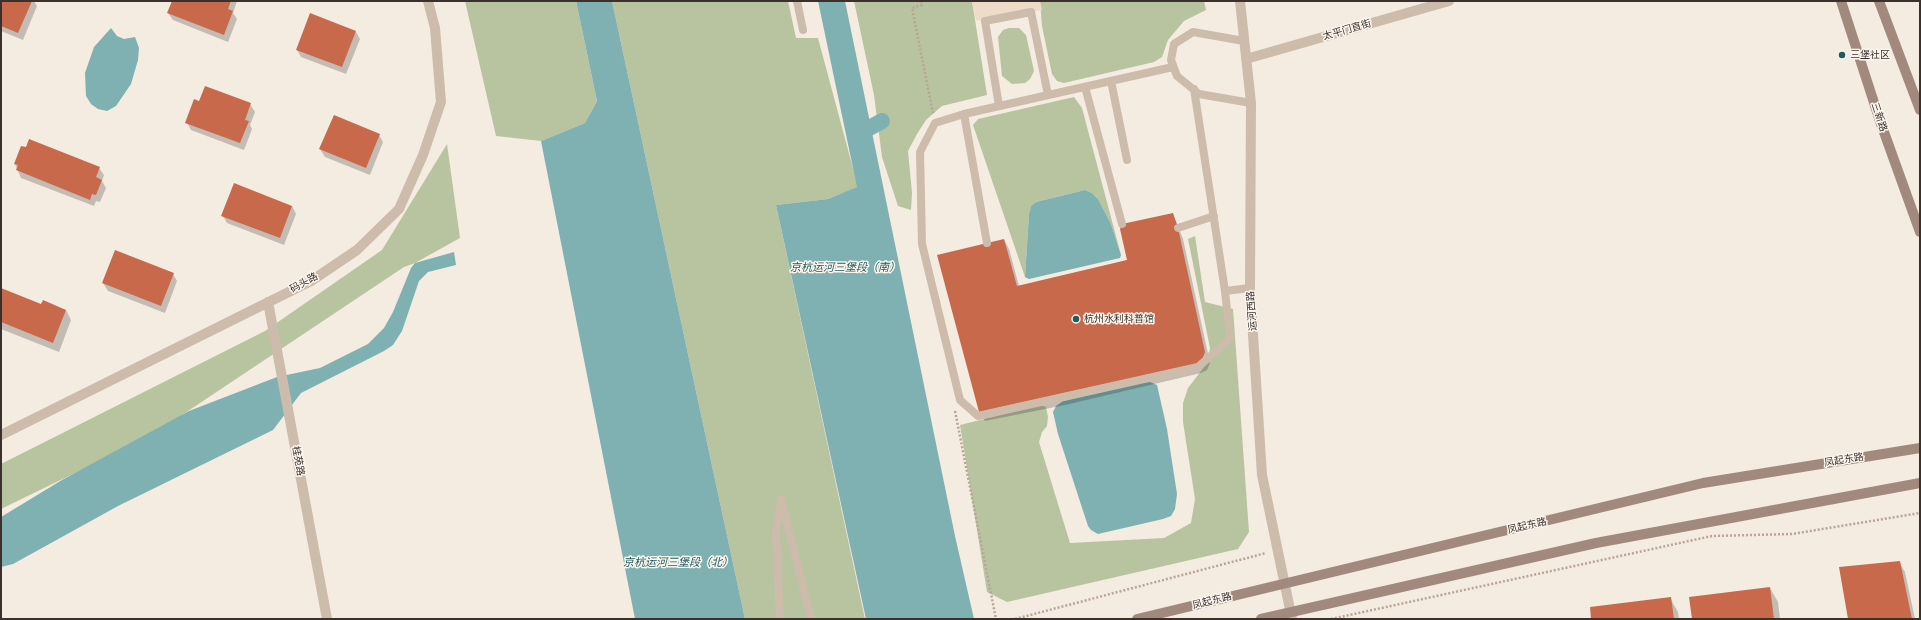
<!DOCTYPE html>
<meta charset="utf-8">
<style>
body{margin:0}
#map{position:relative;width:1921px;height:620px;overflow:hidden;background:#f4ebe1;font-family:Rubik,sans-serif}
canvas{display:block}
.frame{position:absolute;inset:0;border:2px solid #3b302b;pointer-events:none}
</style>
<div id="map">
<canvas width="1921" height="620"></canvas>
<div class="frame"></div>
</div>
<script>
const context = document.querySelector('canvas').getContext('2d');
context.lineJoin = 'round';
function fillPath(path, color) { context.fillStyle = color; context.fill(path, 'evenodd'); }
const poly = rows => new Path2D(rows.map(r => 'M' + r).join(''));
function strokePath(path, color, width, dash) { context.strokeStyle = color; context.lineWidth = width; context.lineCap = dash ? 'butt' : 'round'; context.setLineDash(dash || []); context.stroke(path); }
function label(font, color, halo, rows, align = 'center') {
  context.font = font + ' Rubik,"Noto Sans SC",sans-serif'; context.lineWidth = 3; context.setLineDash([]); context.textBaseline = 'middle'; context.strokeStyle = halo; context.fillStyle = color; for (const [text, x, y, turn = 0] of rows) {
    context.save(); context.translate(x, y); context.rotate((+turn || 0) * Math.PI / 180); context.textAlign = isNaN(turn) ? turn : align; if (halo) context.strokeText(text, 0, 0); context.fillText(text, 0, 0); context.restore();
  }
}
fillPath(poly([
 [465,1,576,1,597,101,585,123,541,141,496,136],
 [612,1,788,1,796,38,818,38,858,187,828,199,776,205,865,619,745,619],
 [854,1,972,1,987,95,942,106,926,120,917,134,908,151,912,193,911,210,898,206,882,157,874,95],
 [1040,1,1204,1,1206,10,1184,21,1168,40,1162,57,1154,62,1064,83,1057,81,1052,74,1042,26],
 [1009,28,1019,28,1026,35,1034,71,1030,79,1025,83,1012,84,1002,76,998,37,1003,30],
 [1074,97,1082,108,1121,255,1111,224,1098,199,1092,193,1085,190,1036,202,1031,206,1029,214,1025,277,973,125,978,119],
 [447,144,460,238,415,263,404,267,149,437,1,509,1,464,265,331,382,250],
 [1195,236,1205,302,1233,309,1249,532,1238,549,1007,602,987,592,960,425,1040,405,1046,407,1048,417,1047,426,1042,432,1039,442,1070,543,1164,538,1191,523,1195,499,1183,422,1183,403,1188,388,1208,362,1210,348,1188,239]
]), '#b8c4a0');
fillPath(poly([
 [972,1,1040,1,1042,10,985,21,976,20]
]), '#ecdcc8');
fillPath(poly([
 [576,1,612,1,745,619,635,619,541,141,585,123,597,101],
 [818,1,845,1,955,536,974,619,866,619,776,205,828,199,857,187],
 [111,28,117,36,124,39,135,37,139,48,138,60,131,84,116,106,107,111,98,109,91,104,86,96,85,73,94,47],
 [1085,190,1092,193,1098,199,1111,224,1121,255,1120,258,1029,279,1025,277,1029,214,1031,206,1036,202],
 [454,252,456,265,428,272,419,281,402,331,393,345,384,351,301,393,273,430,118,506,13,564,1,567,1,517,62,480,189,411,277,377,320,368,368,344,384,328,393,312,411,268,415,263],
 [1150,382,1157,385,1167,429,1177,494,1175,509,1171,516,1163,519,1098,534,1091,530,1088,526,1058,434,1053,412,1056,406,1063,401,1139,383]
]), '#7fb0b2');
fillPath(poly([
 [1,1,34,1,37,6,23,40,1,31],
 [173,1,237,1,233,13,237,19,228,42,173,20,168,13],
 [356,32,360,39,346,74,301,57,297,50],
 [250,104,255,112,250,125,252,129,244,150,191,130,187,123],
 [379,135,383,142,370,175,325,157,320,149],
 [15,164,99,168,104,175,102,181,106,188,100,202,96,201,94,206,21,178],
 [292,206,296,214,284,245,227,223,223,216],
 [1173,214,1183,239,1210,363,1207,370,1201,373,1065,405,985,421,980,412,1004,240,1009,249,1019,286,1128,260],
 [173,274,177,281,165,313,108,291,103,283],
 [1,290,42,306,66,310,71,320,59,352,1,329],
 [1899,562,1905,572,1915,619,1849,619],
 [1770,588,1778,602,1780,619,1693,619],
 [1670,598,1678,612,1679,619,1592,619]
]), '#0003');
strokePath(poly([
 [862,132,882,121]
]), '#7fb0b2', 16);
fillPath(poly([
 [1,1,32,1,18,33,1,26],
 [172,1,231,1,228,9,233,11,224,35,167,13],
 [310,13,356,31,342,67,296,50],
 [205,86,251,103,245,120,249,121,240,143,185,123,194,99,199,101],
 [334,115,380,134,366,168,319,149],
 [29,139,100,167,96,177,102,180,96,195,92,194,90,200,16,170,18,165,14,164,21,146,26,147],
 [234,183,292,206,280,238,221,216],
 [1173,213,1178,228,1205,352,1202,360,1196,364,979,412,937,255,1004,239,1017,286,1127,260,1120,229,1122,224],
 [115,250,174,273,161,306,102,283],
 [1,288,41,304,43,300,66,310,53,343,1,322],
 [1900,561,1912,619,1848,619,1839,567],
 [1770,587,1774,619,1692,619,1689,597],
 [1671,597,1674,619,1591,619,1590,607]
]), '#c8694b');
strokePath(poly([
 [921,1,922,5,912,8,933,113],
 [955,411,996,619],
 [1015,619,1266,553],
 [1331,619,1712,536,1792,534,1920,513]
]), '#b9a596', 2.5, [2, 2]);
strokePath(poly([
 [797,1,803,30],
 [1244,41,1193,32,1174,44,1171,60,1177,76,1199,94,1251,103],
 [1173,67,964,114,935,123,920,152,922,244,960,400,978,416,1198,367,1230,339,1225,291],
 [1111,81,1127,160],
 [1085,87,1122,224],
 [1194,89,1225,291,1250,288],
 [999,106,985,21,1031,12,1048,95],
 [964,114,987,243],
 [1178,228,1214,216],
 [780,619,776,530,781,499,811,619]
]), '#cdbbac', 8);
strokePath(poly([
 [1240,1,1251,103,1250,288,1262,475,1292,619],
 [1246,59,1449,1],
 [268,302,327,619],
 [1,435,311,281,357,250,399,209,423,155,441,102,435,28,428,1]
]), '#cdbbac', 10);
strokePath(poly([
 [1841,1,1880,121,1920,232],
 [1879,1,1920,110],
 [1137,619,1703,483,1920,448],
 [1261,619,1596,543,1920,483]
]), '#a18a7d', 10);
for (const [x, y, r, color] of [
 [1842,55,4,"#1f5a5e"],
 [1076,319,4,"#1f5a5e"]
]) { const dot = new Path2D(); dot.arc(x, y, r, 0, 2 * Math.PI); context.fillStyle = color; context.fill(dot); strokePath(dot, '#fbf5ee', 1.5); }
label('10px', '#3b302b', '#fbf5ee', [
 ["太平门直街",1347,30,-16],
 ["三新路",1879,117,72],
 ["码头路",304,283,-29],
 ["运河西路",1252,311,-94],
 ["凤起东路",1844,460,-9],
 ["桂苑路",298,461,80],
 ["凤起东路",1527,526,-13],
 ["凤起东路",1212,601,-14]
]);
label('10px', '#3b302b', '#fbf5ee', [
 ["三堡社区",1850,55],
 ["杭州水利科普馆",1084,319]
], 'left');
label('italic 11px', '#1f5a5e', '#fbf5ee', [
 ["京杭运河三堡段（南）",845,268],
 ["京杭运河三堡段（北）",678,563]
]);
</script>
